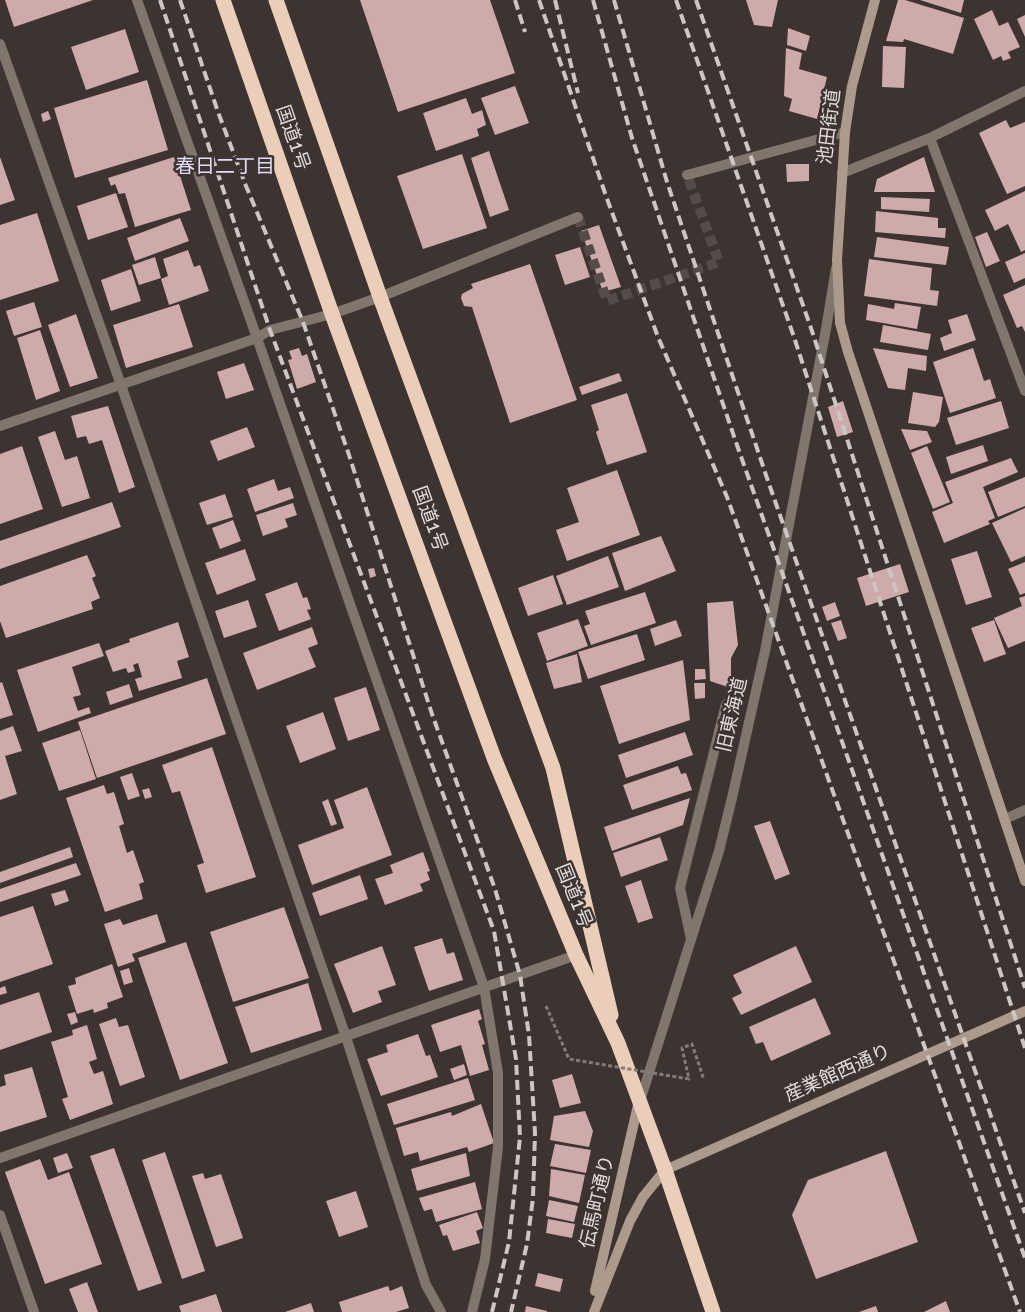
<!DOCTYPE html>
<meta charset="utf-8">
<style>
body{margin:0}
canvas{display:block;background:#3d3330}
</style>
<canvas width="1025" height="1312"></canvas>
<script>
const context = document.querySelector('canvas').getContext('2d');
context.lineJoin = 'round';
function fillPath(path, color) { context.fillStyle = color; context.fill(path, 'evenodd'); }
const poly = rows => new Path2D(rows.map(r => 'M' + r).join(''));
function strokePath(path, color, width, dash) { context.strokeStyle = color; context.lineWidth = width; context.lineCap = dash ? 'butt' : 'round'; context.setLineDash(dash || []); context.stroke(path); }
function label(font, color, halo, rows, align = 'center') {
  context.font = font + ' Signika,"Noto Sans JP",sans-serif'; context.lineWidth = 5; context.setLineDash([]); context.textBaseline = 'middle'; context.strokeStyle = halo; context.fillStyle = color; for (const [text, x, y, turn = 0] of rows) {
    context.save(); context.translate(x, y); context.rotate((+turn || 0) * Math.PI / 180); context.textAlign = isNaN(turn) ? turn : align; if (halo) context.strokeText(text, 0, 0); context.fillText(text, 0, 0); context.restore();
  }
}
fillPath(poly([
 [5,0,93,0,14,27],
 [360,0,490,0,515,73,398,112],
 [746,0,778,0,772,27,754,25],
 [898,0,905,0,964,18,953,54,904,39,903,42,886,41],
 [920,0,964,0,961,13],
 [992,10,999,26,1008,22,1020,47,1008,52,1011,58,1003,61,1001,56,993,60,974,19],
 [1025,15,1025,37,1017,19],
 [788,28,810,36,806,51,787,45],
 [125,29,139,72,86,90,71,47],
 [883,46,906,47,904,88,882,87],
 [786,48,802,53,799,69,827,77,817,119,789,111,792,99,784,96],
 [147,80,168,150,75,178,54,108],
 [515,86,529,123,495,135,481,98],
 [466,98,472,114,482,110,486,125,477,129,479,136,436,151,423,113],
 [48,111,51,119,43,122,41,114],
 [1006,120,1010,128,1025,122,1025,186,1007,194,979,133],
 [489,151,509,210,490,217,471,158],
 [462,154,487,228,423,249,397,176],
 [0,157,15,200,0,205],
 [174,157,191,210,135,227,125,193,119,194,115,184,111,186,108,178],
 [924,157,935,192,874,192,877,179],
 [786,164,809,164,809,181,787,182],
 [1025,191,1025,250,1021,252,1008,224,995,231,985,210],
 [116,193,128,227,88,240,77,206],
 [881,197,930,199,929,212,881,209],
 [876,211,938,218,938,228,946,228,945,238,875,232],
 [37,213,59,281,0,300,0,225],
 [180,218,189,241,135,261,127,238],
 [599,225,621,287,603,292,581,231],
 [987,232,1000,261,986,267,975,237],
 [877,237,949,247,946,265,874,257],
 [580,247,590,277,565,285,555,255],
 [188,250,194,267,200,265,209,291,169,305,161,279,168,276,163,259],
 [1025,253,1025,278,1014,283,1005,262],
 [155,257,161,278,139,285,132,265],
 [869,259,932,268,930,290,939,291,937,306,864,296],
 [530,264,577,400,510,423,472,307,464,306,461,298,462,294,473,288,471,284],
 [131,269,141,301,111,311,101,280],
 [1025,285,1025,332,1022,326,1017,328,1003,295],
 [34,302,42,327,14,336,6,311],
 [895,303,921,307,917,329,866,320,868,304,894,309],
 [179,304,193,347,126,368,113,325],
 [76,314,98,378,70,387,48,325],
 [967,314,976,340,944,351,940,338,952,333,948,320],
 [883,325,931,334,928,350,880,342],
 [40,330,60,391,36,400,17,338],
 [299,348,302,356,307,354,316,382,297,389,288,360,292,359,289,351],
 [873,348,927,356,926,371,908,368,905,390,888,388],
 [973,348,984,381,990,379,996,398,950,413,933,362],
 [244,363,254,390,226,399,217,372],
 [619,373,622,381,582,395,579,387],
 [913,392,943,397,939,422,935,427,908,423],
 [627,393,647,452,607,465,596,432,599,430,591,405],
 [843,401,853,432,837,437,828,407],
 [1001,401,1009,428,956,445,947,418],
 [108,406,135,487,119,493,102,440,89,444,86,436,77,438,71,416],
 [247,427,255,447,218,461,210,441],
 [901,429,927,431,932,442,910,450],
 [55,431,65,460,77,456,90,498,62,507,38,437],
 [983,445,988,461,951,474,946,457],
 [22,446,43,509,0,524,0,454],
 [927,446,950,502,933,509,911,453],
 [1011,458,1018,472,983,487,995,518,988,521,990,524,944,543,932,512,953,503,945,482],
 [617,470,640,535,567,561,556,530,579,522,567,488],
 [1025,477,1025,506,998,517,988,492],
 [274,479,278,491,290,487,294,498,255,512,247,489],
 [225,494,233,517,207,525,199,503],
 [112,502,121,527,0,569,0,541],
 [293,503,297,515,285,519,288,527,263,536,256,515],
 [1025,508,1025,556,1011,562,992,523],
 [233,520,241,541,220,549,212,528],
 [661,536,676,571,625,591,612,553],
 [245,549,256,580,217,595,205,563],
 [977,551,992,597,966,605,951,559],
 [87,555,96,576,92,578,100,598,91,602,93,609,6,638,0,621,0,586],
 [608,556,619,587,567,605,556,576],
 [1025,562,1025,593,1020,595,1008,569],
 [900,564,909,592,866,606,857,578],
 [374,568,376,576,370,578,368,569],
 [553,575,563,604,528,616,518,588],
 [297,582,303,598,307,597,311,609,307,610,311,619,279,631,265,594],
 [645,592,656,623,591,645,584,626,590,624,585,611],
 [1025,596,1025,641,1008,648,994,618,1022,606,1019,598],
 [248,600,257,627,224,638,215,611],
 [733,601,738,645,731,658,731,688,710,681,707,603],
 [835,602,840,616,827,621,822,607],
 [578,619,588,646,547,661,537,633],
 [676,620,682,636,655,646,650,629],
 [841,620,847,638,838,641,831,623],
 [994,620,1006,654,984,662,971,628],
 [178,622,189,657,177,661,182,678,139,691,135,679,142,677,138,663,133,665,135,671,128,673,126,668,113,672,105,651,130,642,129,639],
 [312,627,318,644,308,648,316,667,257,690,243,653],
 [637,634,645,660,588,679,578,652],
 [99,643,104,656,72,667,81,695,73,697,78,711,89,707,91,713,38,732,17,670],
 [577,654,582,682,554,689,546,663],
 [683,660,690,720,619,744,600,686],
 [695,669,705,669,706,679,695,680],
 [207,678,226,734,97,778,78,722],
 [2,682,13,715,0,719,0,683],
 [694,683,705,683,705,698,695,699],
 [129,684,133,697,110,705,106,692],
 [366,687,380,730,348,741,334,698],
 [323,712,336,749,300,763,286,726],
 [13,726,22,751,5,756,17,794,0,800,0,731],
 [80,730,96,779,59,791,42,743],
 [685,732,693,755,626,778,618,755],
 [212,747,256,877,206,893,197,865,204,863,180,791,172,793,162,765],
 [678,766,681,774,686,773,692,790,632,810,623,785],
 [132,773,140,796,128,800,120,777],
 [104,785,107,794,114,792,124,824,119,826,127,853,133,850,144,882,139,884,143,899,105,912,66,798],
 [367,787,392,855,312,885,298,845,344,828,334,800],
 [149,788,152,797,145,799,142,790],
 [690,798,683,825,612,851,604,827],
 [328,799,337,824,331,826,322,802],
 [770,821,790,874,775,880,754,826],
 [660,837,668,860,621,877,613,853],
 [70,847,73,857,0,883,0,872],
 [423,852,430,871,427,872,430,880,420,884,423,891,385,905,375,879,393,873,390,865],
 [76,863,81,875,0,902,0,889],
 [360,875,368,899,320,916,312,893],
 [641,880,653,918,638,923,625,886],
 [65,890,69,901,55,906,51,894],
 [33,906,53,964,0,982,0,917],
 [284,907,309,978,233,1002,210,932],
 [157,914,166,942,132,954,135,961,118,967,104,924,120,919,123,925],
 [442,938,447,954,454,952,463,980,429,991,414,947],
 [186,942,228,1063,180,1080,138,958],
 [382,946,396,985,378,991,382,1002,353,1013,334,964],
 [796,946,812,982,741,1015,732,998,742,993,733,975],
 [112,964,123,997,107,1003,108,1008,94,1013,93,1009,77,1014,68,986,76,984,75,978],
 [129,968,133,982,124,985,120,971],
 [308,983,322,1030,251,1053,235,1007],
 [5,986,7,993,0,995,0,988],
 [39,992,52,1032,0,1050,0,1005],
 [815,998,831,1034,771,1061,763,1042,756,1044,749,1027],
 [479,1009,482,1019,478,1021,485,1044,482,1045,489,1070,470,1076,461,1045,440,1052,431,1025],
 [75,1012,78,1022,71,1025,67,1014],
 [116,1018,119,1027,128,1025,145,1077,120,1086,99,1024],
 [87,1025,97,1059,89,1062,94,1074,103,1071,113,1104,70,1120,62,1099,68,1097,51,1042,73,1035,72,1030],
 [418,1034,426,1056,430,1055,438,1077,381,1096,367,1059,388,1052,386,1045],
 [464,1064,467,1075,454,1080,450,1069],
 [32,1067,47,1117,0,1132,0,1087,6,1085,4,1075],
 [572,1074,581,1103,560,1108,552,1080],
 [468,1078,475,1100,394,1125,387,1104],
 [481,1104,494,1143,469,1152,467,1147,420,1161,418,1152,404,1156,396,1128,451,1112,452,1116],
 [585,1111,593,1131,589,1147,550,1140,554,1116],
 [555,1144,591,1150,586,1173,550,1166],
 [114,1148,162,1283,138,1291,90,1156],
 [886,1151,918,1242,816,1279,792,1215,808,1180],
 [165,1152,205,1271,182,1279,142,1160],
 [67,1153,73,1168,58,1173,53,1158],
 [466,1153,470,1176,417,1191,411,1169],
 [40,1159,48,1180,69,1172,102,1264,45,1284,5,1172],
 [551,1169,585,1175,579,1203,549,1196],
 [203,1173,205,1179,221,1174,243,1238,216,1247,192,1176],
 [475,1182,482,1209,436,1222,432,1209,424,1211,419,1198],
 [356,1191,368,1227,339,1237,326,1201],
 [549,1200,578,1206,574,1222,546,1216],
 [477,1212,483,1228,476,1231,480,1243,453,1251,447,1235,443,1236,439,1225],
 [548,1219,575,1224,572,1238,546,1233],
 [538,1273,563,1279,560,1292,535,1286],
 [87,1282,98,1312,78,1312,69,1289],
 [388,1286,390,1291,402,1286,409,1308,396,1312,342,1312,339,1302],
 [216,1294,222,1312,181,1312,179,1306],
 [946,1301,950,1312,924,1312],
 [311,1303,314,1312,285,1312],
 [526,1306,547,1311,547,1312,525,1312],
 [876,1306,878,1312,859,1312]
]), '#ceaaab');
strokePath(poly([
 [578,217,607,301,719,262,687,175]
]), '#554c49', 10, [10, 5]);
strokePath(poly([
 [137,0,257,338,484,987,498,1073,498,1147,485,1259,472,1312],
 [0,44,121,385,346,1037,426,1285,441,1312],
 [930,138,1025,391],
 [842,173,930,138,1025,91],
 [687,175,845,132],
 [0,426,257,338,270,330,332,314,380,297,578,217],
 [1005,819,1025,810],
 [691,939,680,888,726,704],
 [640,1101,719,851,732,798,765,651,826,329,836,268],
 [0,1158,576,955],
 [0,1215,34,1312]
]), '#81766e', 10);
strokePath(poly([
 [875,0,852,86,845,132,837,260,840,323,848,352,1025,881],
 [595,1291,639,1101],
 [594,1312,630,1221,643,1197,665,1170,1025,1011]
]), '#ac9a8c', 10);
strokePath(poly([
 [223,0,332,314,494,758,576,955,618,1043,665,1170,713,1312],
 [276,0,380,297,553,768,611,1015]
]), '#eaceb9', 15);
strokePath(poly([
 [160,0,270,330,494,931,516,1059,520,1137,509,1242,492,1312],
 [180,0,218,112,246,186,303,322,348,452,432,714,495,889,520,975,529,1035,535,1133,533,1198,527,1244,511,1312],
 [515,0,525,32],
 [539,0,606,196,658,337,727,497,1020,1312],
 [555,0,578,93],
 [593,0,632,138,738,448,1025,1258],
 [614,0,667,182,768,481,1025,1213],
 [676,0,794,337,1025,1048],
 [696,0,812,331,1025,988]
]), '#ccc6c4', 4, [10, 5]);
strokePath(poly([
 [546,1006,569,1059,689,1079,682,1048,692,1044,704,1080]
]), '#847c79', 3, [4, 2.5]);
label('19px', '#e0dad8', '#3d3330', [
 ["池田街道",830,127,-83],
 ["国道1号",292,138,71],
 ["国道1号",429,519,70],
 ["旧東海道",733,715,-77],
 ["国道1号",573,896,68],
 ["産業館西通り",838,1074,-24],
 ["伝馬町通り",598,1202,-77]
]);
label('20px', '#dfdbf8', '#3d3330', [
 ["春日二丁目",225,168]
]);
</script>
